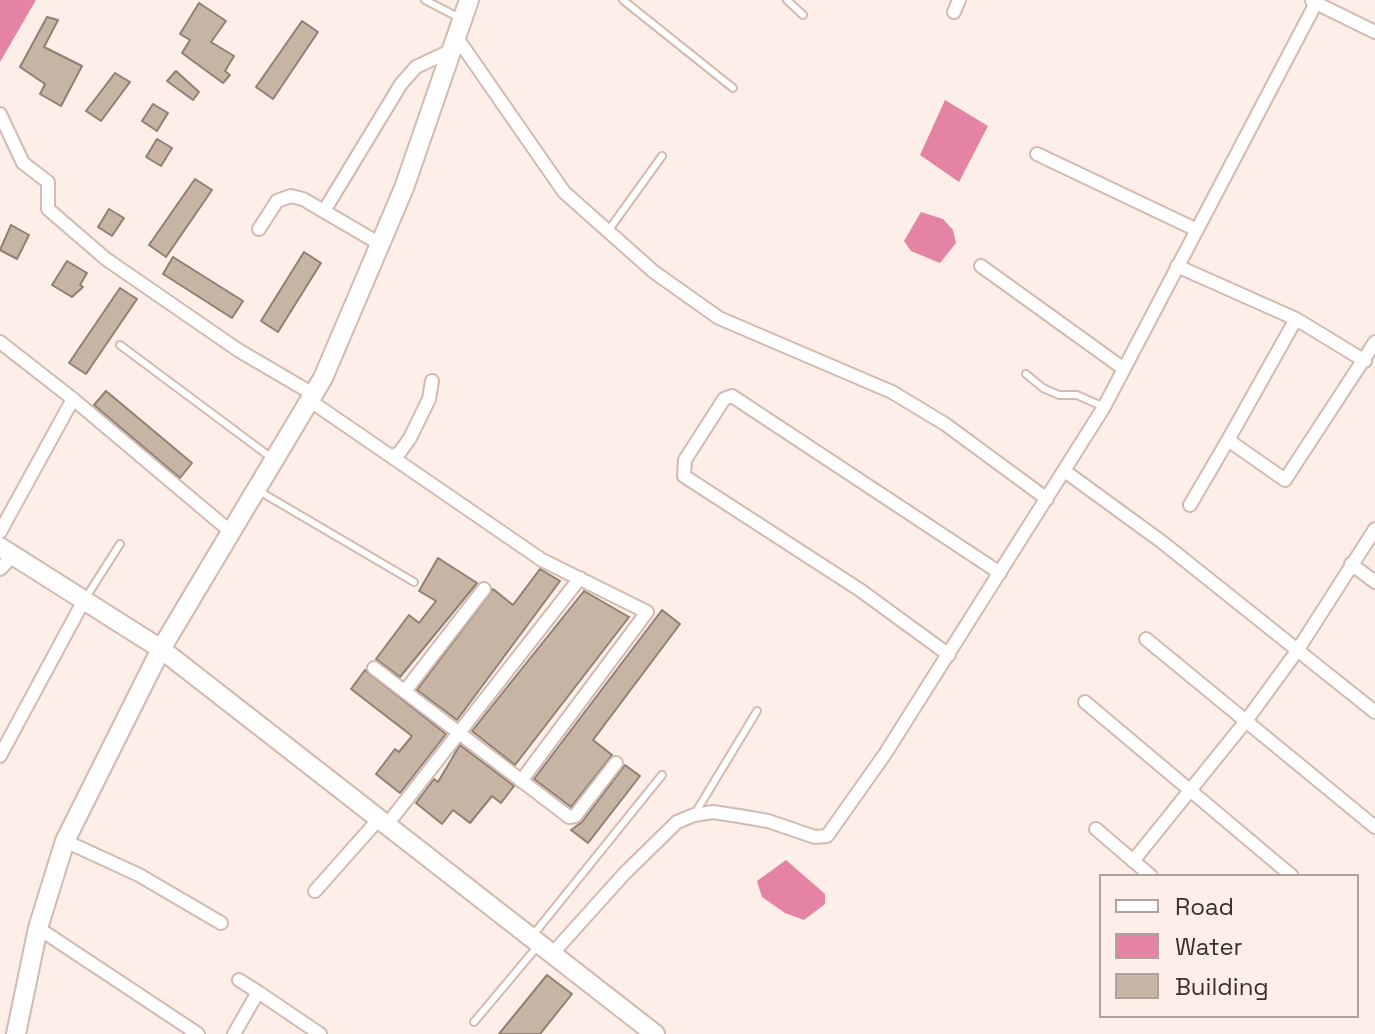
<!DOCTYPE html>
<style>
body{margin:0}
#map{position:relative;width:1375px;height:1034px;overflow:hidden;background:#fdeee8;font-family:"Space Grotesk",sans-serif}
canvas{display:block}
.legend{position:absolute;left:1099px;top:874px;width:260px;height:144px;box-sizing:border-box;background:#fdeee8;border:2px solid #afa29d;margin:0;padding:10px 14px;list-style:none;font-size:24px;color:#39302c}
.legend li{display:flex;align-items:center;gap:16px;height:40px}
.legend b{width:40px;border:2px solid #afa29d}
</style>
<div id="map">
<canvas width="1375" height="1034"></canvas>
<ul class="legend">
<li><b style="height:10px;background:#fff"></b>Road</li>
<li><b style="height:22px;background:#e483a3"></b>Water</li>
<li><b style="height:22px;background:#c6b4a4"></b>Building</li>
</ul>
</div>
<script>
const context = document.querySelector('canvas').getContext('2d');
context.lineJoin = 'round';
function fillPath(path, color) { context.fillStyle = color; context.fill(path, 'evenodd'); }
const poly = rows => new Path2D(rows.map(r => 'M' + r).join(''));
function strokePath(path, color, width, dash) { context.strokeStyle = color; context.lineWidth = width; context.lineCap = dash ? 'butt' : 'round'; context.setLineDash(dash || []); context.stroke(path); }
fillPath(poly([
 [0,0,36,0,0,62],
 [945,100,988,126,959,182,920,155],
 [921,212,943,219,953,230,956,243,940,263,911,251,904,241],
 [786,860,825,894,825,904,804,920,785,913,762,897,757,881]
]), '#e483a3');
const building = poly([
 [199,3,226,21,211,42,234,56,225,71,230,75,223,83,182,53,190,40,180,34,199,3],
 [47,17,58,20,44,47,82,66,61,106,40,94,45,84,20,67,47,17],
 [302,21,318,32,273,99,256,87,302,21],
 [176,71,199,92,193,100,167,81,176,71],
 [115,73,130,82,101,121,86,111,115,73],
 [153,104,168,113,157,131,142,121,153,104],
 [157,139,172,148,161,166,146,157,157,139],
 [195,179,212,190,166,257,149,245,195,179],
 [109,209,124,218,112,236,98,227,109,209],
 [11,225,29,235,17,259,0,250,11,225],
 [304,252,321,263,278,332,261,321,304,252],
 [173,257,243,301,232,318,163,274,173,257],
 [67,261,87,273,80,285,83,287,72,297,52,285,67,261],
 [120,288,137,299,86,374,69,363,120,288],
 [106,391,192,463,180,478,94,405,106,391],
 [438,558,477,583,400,677,376,659,409,615,419,623,436,601,419,591,438,558],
 [540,569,560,581,457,720,417,690,493,589,513,605,540,569],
 [584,591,629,617,515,765,472,731,584,591],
 [662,610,680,624,593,740,612,755,571,807,534,779,662,610],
 [365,670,446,734,400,793,376,774,395,749,399,752,412,736,351,689,365,670],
 [460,745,514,786,501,803,492,796,470,823,453,810,442,824,416,803,434,779,438,782,460,745],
 [625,765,640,776,588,843,571,830,582,822,625,765],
 [547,975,572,994,540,1034,499,1034,547,975]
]);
fillPath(building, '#c6b4a4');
strokePath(building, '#918071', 2);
const lane = poly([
 [425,0,458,17],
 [623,0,733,88],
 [787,0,803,15],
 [608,231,662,156],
 [120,345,273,459],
 [1026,374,1043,388,1059,395,1077,395,1104,407],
 [259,491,414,582],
 [85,599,120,544],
 [694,815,757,711],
 [533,935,662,775],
 [474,1022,537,947]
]);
const street = poly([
 [1312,1,1375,32],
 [954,12,959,0],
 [455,35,564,192,654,272,719,318,892,392,945,424,1047,499],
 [0,114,23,163,48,182,48,209,106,259,238,350,313,394],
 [1037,154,1195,229],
 [324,211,401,84,416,67,450,51],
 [259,229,277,201,291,196,303,199,380,244],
 [981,266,1124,369],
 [1177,266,1296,319,1365,361],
 [0,342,73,399,231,532],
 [309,400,542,560,647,612,521,781],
 [1228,440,1296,319],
 [392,457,400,452,410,438,429,399,432,381],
 [1066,472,1162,542,1375,712],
 [1190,505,1228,440,1285,480,1375,342],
 [0,532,73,399],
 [1351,564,1375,582],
 [0,569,14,555],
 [1146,639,1375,827],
 [949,655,860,590,684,476,685,460,724,399,732,396,1000,573],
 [374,668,569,817,575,816,616,763],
 [405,691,484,589],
 [1085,702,1292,876],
 [0,756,83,602],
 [386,826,580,578],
 [1096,829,1151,876],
 [65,841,139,875,221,923],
 [1133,861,1246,721,1297,651,1375,529],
 [315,891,378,820],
 [38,928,198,1034],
 [552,954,624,874,677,822,694,815,713,812,739,816,768,821,815,837,827,836,885,754,1104,407,1316,3],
 [239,980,258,992],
 [234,1034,258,992,320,1034]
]);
const secondary = poly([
 [0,547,161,649,655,1034],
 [16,1034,38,928,65,841,161,649,323,378,404,188,469,0]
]);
strokePath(lane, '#d2bab1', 10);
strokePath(street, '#d2bab1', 16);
strokePath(secondary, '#d2bab1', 22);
strokePath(lane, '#fff', 6);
strokePath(street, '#fff', 12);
strokePath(secondary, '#fff', 18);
</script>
